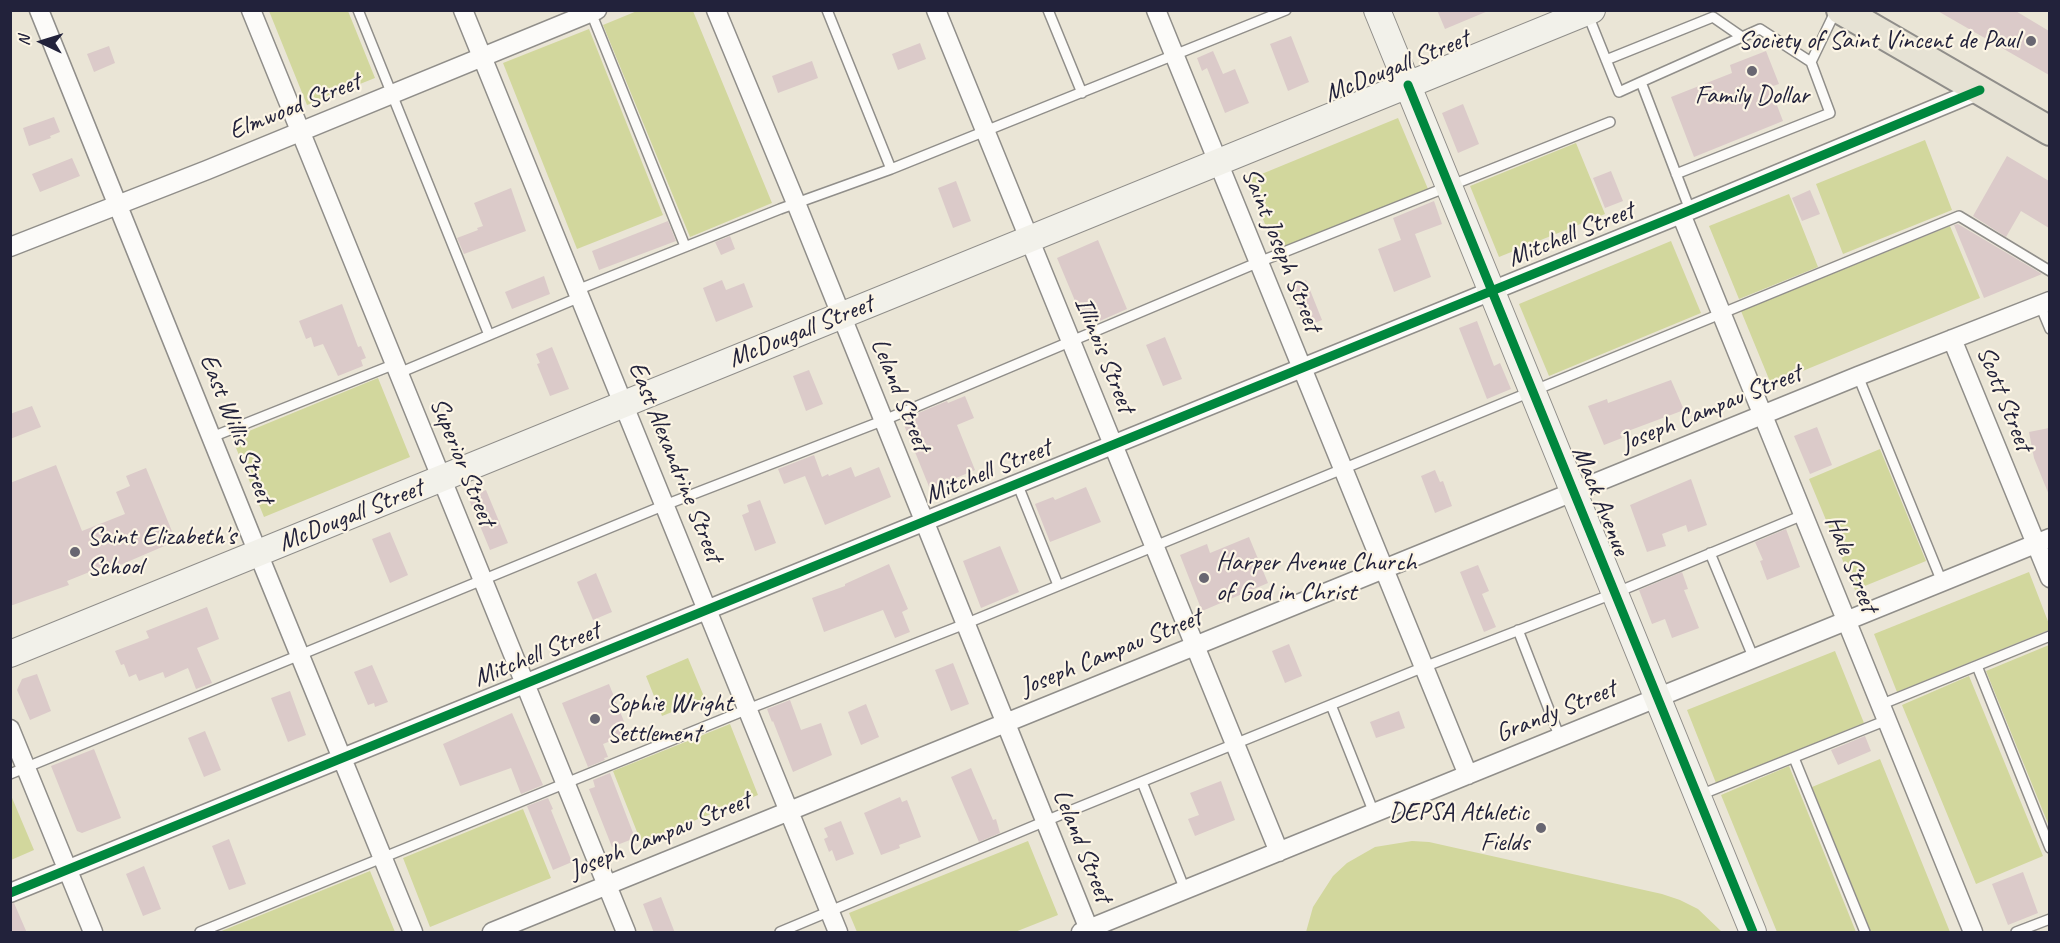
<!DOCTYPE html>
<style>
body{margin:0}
#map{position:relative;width:2060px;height:943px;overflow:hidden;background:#eae5d6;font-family:Caveat,sans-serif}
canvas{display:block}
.frame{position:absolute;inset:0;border:12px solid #22223b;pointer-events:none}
.north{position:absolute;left:12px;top:12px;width:60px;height:60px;-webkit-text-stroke:4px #fcf5e5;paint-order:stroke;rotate:274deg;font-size:16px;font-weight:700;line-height:24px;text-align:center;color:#22223b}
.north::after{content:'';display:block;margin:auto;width:21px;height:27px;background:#22223b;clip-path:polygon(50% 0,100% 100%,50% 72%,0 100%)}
</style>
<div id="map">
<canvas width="2060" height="943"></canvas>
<div class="frame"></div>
<div class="north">N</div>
</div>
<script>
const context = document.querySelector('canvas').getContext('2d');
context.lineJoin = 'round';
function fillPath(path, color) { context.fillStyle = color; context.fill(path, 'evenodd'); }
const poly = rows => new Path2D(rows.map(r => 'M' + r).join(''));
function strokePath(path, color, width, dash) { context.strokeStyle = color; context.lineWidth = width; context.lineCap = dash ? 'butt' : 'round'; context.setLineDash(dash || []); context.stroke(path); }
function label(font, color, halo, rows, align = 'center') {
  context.font = font + ' Caveat,sans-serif'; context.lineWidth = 4.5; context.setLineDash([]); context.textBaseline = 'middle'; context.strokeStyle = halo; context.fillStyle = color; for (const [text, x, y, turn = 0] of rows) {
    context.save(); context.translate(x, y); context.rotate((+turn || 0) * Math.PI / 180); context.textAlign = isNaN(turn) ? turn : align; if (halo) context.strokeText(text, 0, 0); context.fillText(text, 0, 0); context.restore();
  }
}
fillPath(poly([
 [269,11,348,11,375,78,307,105],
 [637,11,693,11,772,203,690,237,603,25],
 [589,29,663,215,577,249,503,63],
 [1398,118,1428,189,1276,251,1247,180],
 [1925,140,1952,210,1843,254,1816,184],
 [1576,143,1605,214,1499,257,1470,186],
 [1789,194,1818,267,1739,299,1709,226],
 [1950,226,1980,298,1771,384,1741,311],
 [1671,241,1701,313,1549,376,1519,304],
 [378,378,410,457,264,517,232,438],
 [1880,449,1926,561,1855,590,1809,479],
 [2029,572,2049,624,2049,630,1897,692,1874,634],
 [2049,645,2049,826,1986,671],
 [1835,651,1864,723,1716,783,1687,710],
 [688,658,705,699,662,716,646,676],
 [1969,676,2043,856,1976,884,1902,705],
 [730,724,758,795,641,842,613,771],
 [1880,759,1950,932,1871,932,1812,787],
 [1789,766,1856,932,1777,932,1721,795],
 [10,793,34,850,11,860,10,860],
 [523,809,551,878,430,927,403,858],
 [1028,841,1058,915,1015,932,857,932,849,913],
 [1412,841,1429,842,1662,894,1680,900,1698,909,1722,932,1306,932,1313,907,1333,876,1347,863,1375,847],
 [370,871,395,932,219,932]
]), '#d2d79d');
fillPath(poly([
 [1437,10,1488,10,1488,11,1445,29],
 [1936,10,2014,10,2049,31,2049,75],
 [1291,36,1309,82,1288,91,1270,44],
 [920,43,926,59,898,70,892,54],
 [109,46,115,63,94,72,87,54],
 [1213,51,1223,74,1235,69,1249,103,1225,113,1207,68,1202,71,1197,58],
 [1766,51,1779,84,1770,87,1783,121,1694,157,1671,97,1732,73,1730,65],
 [812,61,818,78,778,93,772,76],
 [1463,104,1479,144,1458,153,1442,113],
 [54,117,60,132,50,136,51,138,29,146,23,128],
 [2007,156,2049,181,2049,228,2021,211,2006,237,1973,216],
 [72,158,80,176,40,192,32,174],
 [1611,171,1623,201,1605,208,1593,178],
 [956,181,971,221,953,228,938,188],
 [511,188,526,231,464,254,457,238,478,230,477,228,483,226,474,203],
 [1810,190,1820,214,1802,221,1792,198],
 [1434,201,1442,224,1415,234,1431,277,1394,292,1378,249,1401,240,1393,218],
 [668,221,676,241,599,270,592,251],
 [1958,224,2042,274,1984,298,1954,225],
 [730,236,735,249,721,255,715,242],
 [1098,240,1127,309,1086,327,1057,258],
 [544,276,550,294,512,309,505,292],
 [722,280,726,290,744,283,753,307,716,322,703,288],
 [1306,280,1322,320,1307,326,1291,287],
 [342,304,358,347,361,346,366,358,361,360,363,366,338,376,323,344,314,347,311,337,306,339,299,321],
 [1477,321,1494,366,1500,363,1511,389,1487,399,1459,328],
 [1165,337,1182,379,1163,386,1146,345],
 [552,347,569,389,550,396,537,364,540,363,536,354],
 [809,370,823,404,806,411,793,376],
 [1671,380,1684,410,1620,434,1622,438,1604,445,1588,406,1607,399,1608,403],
 [965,396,974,418,957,425,975,470,930,489,902,420,947,401,948,403],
 [32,406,41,427,10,439,10,414],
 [1817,427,1832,465,1810,474,1794,436],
 [2049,428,2049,495,2034,458,2029,432],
 [814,455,822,477,828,474,829,476,851,467,855,477,879,467,891,497,825,525,805,476,784,484,778,469],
 [56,465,82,531,125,514,116,492,130,486,126,476,146,468,176,541,104,572,102,567,67,581,69,585,10,606,10,483],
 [1435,470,1440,482,1443,481,1452,506,1435,513,1421,476],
 [1691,479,1707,525,1688,532,1686,525,1662,534,1666,546,1647,552,1630,505],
 [1086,487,1101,522,1050,542,1035,504,1053,497,1055,500],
 [486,490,508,543,490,550,468,497],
 [760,500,776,543,755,551,742,515,749,512,747,505],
 [1786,529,1800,567,1767,580,1760,561,1763,560,1755,542],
 [390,532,408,575,390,583,372,539],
 [1249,537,1268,583,1202,611,1180,555,1207,544,1210,553],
 [1000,546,1019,592,981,608,963,561],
 [889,564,908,609,902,612,910,632,895,638,883,610,824,632,812,598,845,586,845,584],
 [1478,565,1489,591,1482,594,1496,627,1484,632,1460,572],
 [1682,572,1688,589,1684,590,1699,628,1672,638,1665,619,1652,624,1639,590],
 [596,573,612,612,593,620,577,582],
 [207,607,219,639,197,648,212,683,196,689,188,668,165,678,163,672,139,681,136,674,129,677,124,664,121,665,115,651,149,638,146,631],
 [1289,644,1302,676,1285,683,1272,651],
 [953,663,969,704,951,711,935,670],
 [372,665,388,702,375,707,374,703,368,705,354,672],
 [37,674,51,711,30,720,17,690,22,679],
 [609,684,629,734,603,744,608,757,604,758,605,760,588,767,562,703],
 [290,691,306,735,288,742,271,698],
 [790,700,801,730,821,723,832,755,793,772,773,721,772,722,767,709],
 [866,704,879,737,861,745,848,712],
 [1399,711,1405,728,1376,738,1370,722],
 [512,713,543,785,521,794,511,768,460,786,443,744],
 [205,731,221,770,204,777,188,738],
 [1865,736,1871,751,1838,765,1831,750],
 [94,749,121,818,82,833,77,831,51,766],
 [971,768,993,820,996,819,1000,833,979,842,951,777],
 [610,773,635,838,612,847,589,789,595,787,593,780],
 [1221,781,1235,820,1195,836,1188,819,1199,815,1190,793],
 [900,797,902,802,907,800,921,837,899,845,900,848,881,855,864,813],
 [548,798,553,809,551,810,572,862,553,870,527,806],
 [841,821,854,854,836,861,832,850,829,852,824,839,828,837,824,828],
 [229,839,246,884,229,890,212,846],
 [144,866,161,909,143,916,126,874],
 [2023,872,2038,913,2008,925,1992,884],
 [661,897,675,933,654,933,643,904],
 [14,903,27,933,10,933,10,904]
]), '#dbcac9');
const lane = poly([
 [358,10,489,335],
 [590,10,685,246],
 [827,10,891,169],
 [1048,10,1082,93],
 [1588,15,1619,92,1641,82,1690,210],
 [1606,60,1713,17,1742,37],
 [1811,62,1836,10],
 [1641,82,1760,29,1811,62,1830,113,1676,174],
 [577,290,780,209,891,169,1286,10],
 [2040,305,2050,329],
 [399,373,580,297],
 [1858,376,1942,582],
 [212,437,395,364],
 [1017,483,1058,585],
 [1710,553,1754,659],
 [1518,630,1560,738],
 [1977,666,2050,848],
 [1331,705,1374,813],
 [1880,705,2050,636],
 [1794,758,1865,932],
 [10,774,665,505,882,421,1259,262,1610,122],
 [1142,782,1185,890],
 [1700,795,1887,720],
 [200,932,748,709,965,624,1959,216,2050,271],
 [780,932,1060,815,1424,667,1615,593,1803,515],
 [2016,932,2050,919]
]);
const street = poly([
 [39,10,258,553,413,932],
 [251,10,626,932],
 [463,10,838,932],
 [716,10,796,203,1090,932],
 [936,10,1279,852],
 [1156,10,1468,775],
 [1681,214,1973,932],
 [10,247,207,170,597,10],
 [1952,339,2050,578],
 [10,729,93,932],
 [10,893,1681,214,1980,90],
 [492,932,1858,376,2050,301],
 [1081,932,2050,538]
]);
const secondary = poly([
 [1377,10,1753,932],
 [10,654,1592,10]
]);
const primary = poly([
 [1841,10,2050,131]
]);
strokePath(lane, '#908e8a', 12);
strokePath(street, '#908e8a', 21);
strokePath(secondary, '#908e8a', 28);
strokePath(primary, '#908e8a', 32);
strokePath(lane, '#fcfbf9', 9);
strokePath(street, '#fcfbf9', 18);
strokePath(secondary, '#f2f1ea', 26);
strokePath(primary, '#e6e2d4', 28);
strokePath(poly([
 [1408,85,1753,932],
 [10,893,1681,214,1980,90]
]), '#00873e', 9);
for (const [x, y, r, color] of [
 [2031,41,6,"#686671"],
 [1752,71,6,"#686671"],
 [75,552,6,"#686671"],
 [1204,578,6,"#686671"],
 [595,719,6,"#686671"],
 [1541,828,6,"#686671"]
]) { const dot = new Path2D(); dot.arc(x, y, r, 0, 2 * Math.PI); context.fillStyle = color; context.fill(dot); strokePath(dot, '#fcf5e5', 2); }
label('26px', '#22223b', '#fcf5e5', [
 ["Society of Saint Vincent de Paul",2019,41,"right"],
 ["Family Dollar",1752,96,"center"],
 ["Saint Elizabeth's",87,537],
 ["School",87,567],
 ["Harper Avenue Church",1216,563],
 ["of God in Christ",1216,593],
 ["Sophie Wright",607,704],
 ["Settlement",607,734],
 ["DEPSA Athletic",1529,813,"right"],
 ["Fields",1529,843,"right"]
], 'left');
label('26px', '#22223b', '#fcf5e5', [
 ["McDougall Street",1397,67,-22],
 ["Elmwood Street",295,107,-22],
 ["Mitchell Street",1571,235,-22],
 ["Saint Joseph Street",1281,250,68],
 ["McDougall Street",801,332,-22],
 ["Illinois Street",1104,355,68],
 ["Leland Street",900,395,68],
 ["Scott Street",2004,399,68],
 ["Joseph Campau Street",1711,409,-22],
 ["East Willis Street",236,429,68],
 ["Superior Street",462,462,68],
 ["East Alexandrine Street",675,462,68],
 ["Mitchell Street",988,472,-22],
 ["Mack Avenue",1600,501,68],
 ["McDougall Street",351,516,-22],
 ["Hale Street",1851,564,68],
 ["Joseph Campau Street",1111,653,-22],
 ["Mitchell Street",537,655,-22],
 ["Grandy Street",1556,712,-22],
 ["Joseph Campau Street",660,836,-22],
 ["Leland Street",1082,846,68]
]);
</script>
